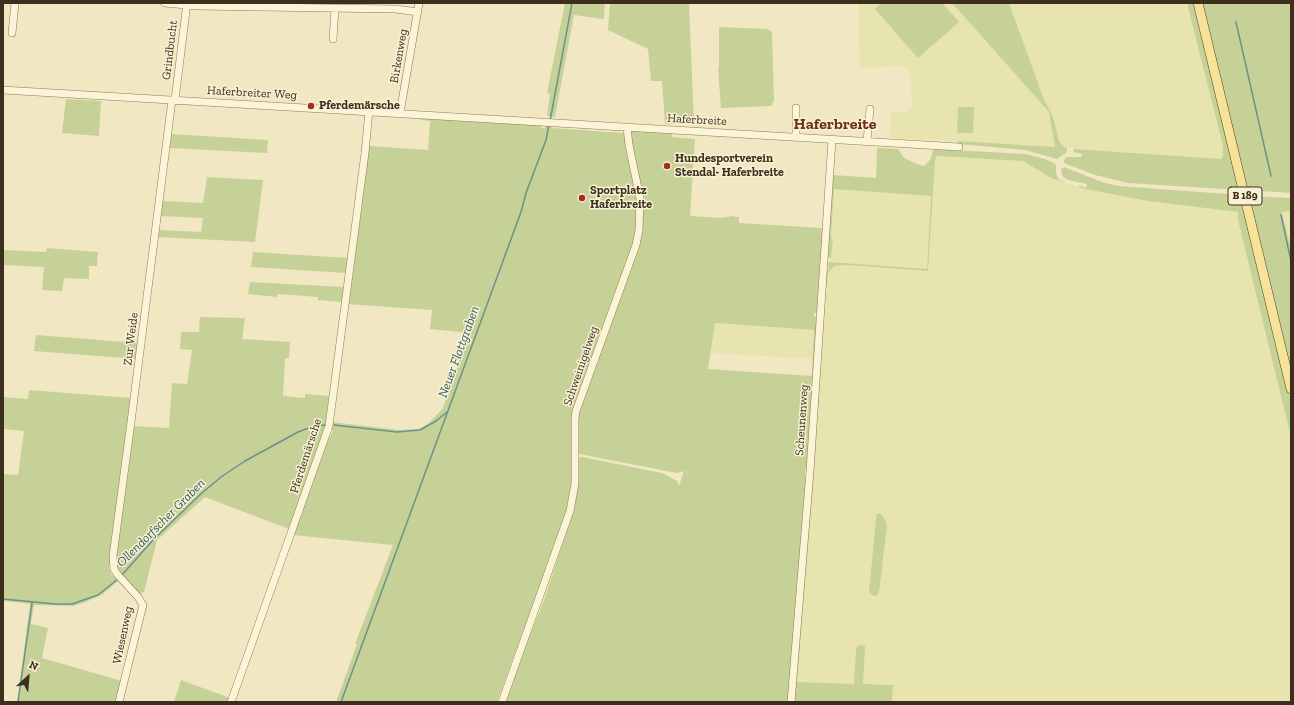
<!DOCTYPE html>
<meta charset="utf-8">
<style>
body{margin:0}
#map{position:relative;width:1294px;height:705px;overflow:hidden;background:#f1e8c3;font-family:"Zilla Slab",serif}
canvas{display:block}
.frame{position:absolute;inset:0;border:4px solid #3c2f1d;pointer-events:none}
.north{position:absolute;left:8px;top:657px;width:40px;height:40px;-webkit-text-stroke:3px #f8f1d4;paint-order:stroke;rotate:26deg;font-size:11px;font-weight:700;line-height:16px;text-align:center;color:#3c2f1d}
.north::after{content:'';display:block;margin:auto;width:14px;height:18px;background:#3c2f1d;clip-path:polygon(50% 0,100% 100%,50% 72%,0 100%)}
</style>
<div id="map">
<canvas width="1294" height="705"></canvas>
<div class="frame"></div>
<div class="north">N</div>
</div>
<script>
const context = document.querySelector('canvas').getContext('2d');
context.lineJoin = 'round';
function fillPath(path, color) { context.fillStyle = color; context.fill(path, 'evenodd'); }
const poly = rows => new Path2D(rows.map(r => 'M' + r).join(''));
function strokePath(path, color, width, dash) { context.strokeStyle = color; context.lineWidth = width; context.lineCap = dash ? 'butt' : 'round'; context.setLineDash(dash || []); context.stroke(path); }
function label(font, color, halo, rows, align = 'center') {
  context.font = font + ' "Zilla Slab",serif'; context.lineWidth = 3; context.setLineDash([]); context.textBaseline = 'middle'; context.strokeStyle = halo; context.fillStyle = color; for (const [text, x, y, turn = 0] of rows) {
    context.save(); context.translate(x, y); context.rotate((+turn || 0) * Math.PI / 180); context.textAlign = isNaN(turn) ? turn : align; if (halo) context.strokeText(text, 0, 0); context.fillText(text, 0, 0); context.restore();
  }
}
fillPath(poly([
 [858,3,952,3,1049,112,1056,147,890,138,891,112,899,113,907,111,912,107,910,71,903,66,860,68],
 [1009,3,1187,3,1223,146,1224,156,1221,159,1074,149,1063,146,1059,141,1053,117,1043,97],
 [937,156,1023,161,1051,178,1085,189,1148,201,1238,212,1238,220,1291,437,1291,702,892,702,893,685,863,684,856,649,854,684,797,683,814,474,827,277,829,270,834,266,847,265,928,271,935,161],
 [834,189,931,196,927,270,830,262,833,239,831,239],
 [1282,211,1291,211,1291,248],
 [715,323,815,330,813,359,710,353]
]), '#e8e4b0');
fillPath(poly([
 [565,3,605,3,604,18,602,20,602,19,574,15,555,117,547,116,550,94,547,93],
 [610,3,689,3,694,122,693,124,665,124,662,81,651,81,648,49,608,30],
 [882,3,942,3,959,22,918,58,875,9],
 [952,3,1009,3,1043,97,1053,117,1059,141,1063,146,1067,148,1067,152,1057,159,1025,150,958,144,958,141,1055,147,1049,112],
 [1187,3,1195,3,1240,190,1128,183,1095,175,1064,163,1064,160,1066,157,1082,157,1082,154,1073,152,1074,149,1221,159,1223,156,1223,146],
 [1202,3,1291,3,1291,193,1247,190],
 [719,27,767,29,772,32,774,101,771,106,721,108,718,68,719,67],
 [66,99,101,101,99,136,62,133],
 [958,107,974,107,973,133,957,133],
 [420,118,541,125,541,128,545,128,546,125,553,126,552,128,624,133,639,202,636,241,575,408,571,501,497,702,336,702,357,644,355,644,393,545,293,535,324,448,333,431,331,428,332,422,399,430,418,429,428,424,443,408,460,359,471,333,430,329,432,310,347,304,368,146,428,150,430,121,420,120],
 [631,130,672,133,672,137,695,139,690,216,722,218,732,216,739,217,739,223,822,228,823,223,825,224,819,312,814,313,814,316,817,317,815,370,812,371,814,330,715,323,708,369,812,376,812,373,813,374,808,469,805,470,805,479,807,481,789,702,504,702,544,600,570,521,578,458,582,457,662,473,677,481,679,486,684,471,677,473,579,454,577,452,576,418,610,320,641,217,630,144],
 [171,134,268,140,267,153,169,148],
 [877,148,898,149,904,158,917,164,924,166,930,160,932,155,933,149,1025,154,1045,159,1054,163,1056,165,1056,172,1058,179,1066,183,1051,178,1023,161,937,156,935,161,928,271,847,265,834,266,828,273,826,289,814,474,797,682,854,684,856,649,858,646,861,645,865,646,863,684,893,685,892,702,794,702,826,271,829,270,829,266,827,264,830,262,927,269,931,196,834,189,831,238,833,239,831,258,827,257,833,175,876,178],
 [1064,167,1102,182,1118,186,1241,195,1291,402,1291,437,1238,220,1238,212,1148,201,1085,189,1079,187,1079,185,1086,188,1087,184,1068,180,1062,176,1061,169],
 [207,177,263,180,255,242,158,237,158,230,201,232,203,218,160,216,162,201,203,203],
 [1248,196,1291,198,1291,211,1282,212,1291,248,1291,374],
 [47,248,98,252,97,266,89,266,89,279,64,278,62,291,42,290,44,267,3,265,3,250,46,252],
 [253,252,348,258,346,273,251,267],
 [250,282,344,287,342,302,318,300,318,297,278,294,277,297,248,294],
 [200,317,245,318,242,339,290,342,289,358,285,358,283,396,305,398,305,394,329,396,325,427,289,529,205,497,157,540,144,592,139,595,116,569,116,558,133,426,169,428,172,383,187,384,192,350,180,349,181,332,199,332],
 [36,335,138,343,136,359,34,351],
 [29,390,131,398,109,568,111,574,118,581,103,594,86,602,73,606,34,605,31,624,48,628,42,658,122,681,117,702,17,702,30,604,3,601,3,474,18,475,24,431,3,429,3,397,28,399],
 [880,513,885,520,887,526,879,592,877,595,874,596,869,592,876,519,877,514],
 [181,680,230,698,228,702,174,702]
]), '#c5d196');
strokePath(poly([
 [1236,22,1271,176],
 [550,121,572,3],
 [1281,215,1291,261],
 [334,425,397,432,420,430,436,421,447,412],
 [121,576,153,540,202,493,221,477,245,461,298,432,314,426,325,425],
 [3,599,55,604,72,604,98,595,118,579],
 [18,702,32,603],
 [341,702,521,212,526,193,546,140,549,125]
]), '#6b938d', 1.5);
const minor = poly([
 [165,3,197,6,396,9,418,12],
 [12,33,15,3],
 [333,39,335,8],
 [3,90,959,147],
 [175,100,187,3],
 [400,113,419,3],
 [796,137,796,108],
 [867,141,870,109],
 [119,702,143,605,138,597,117,574,114,569,113,556,131,422,172,100],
 [231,702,329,426,365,153,369,111],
 [502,702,570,511,575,484,575,419,576,411,636,245,639,230,640,198,629,145,627,127],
 [791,702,810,471,832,140]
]);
const major = poly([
 [1198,3,1291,389]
]);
strokePath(minor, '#8e7958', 8);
strokePath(major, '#5b462d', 10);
strokePath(minor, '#fbf4d7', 7);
strokePath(major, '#f7e299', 9);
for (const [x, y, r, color] of [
 [311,106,4,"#a12d23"],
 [667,166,4,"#a12d23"],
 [582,198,4,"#a12d23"]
]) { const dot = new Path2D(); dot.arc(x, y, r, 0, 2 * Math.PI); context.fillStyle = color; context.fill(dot); strokePath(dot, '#f8f1d4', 1.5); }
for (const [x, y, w] of [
 [1245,196,34]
]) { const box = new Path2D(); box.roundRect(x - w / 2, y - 9, w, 18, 3); context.fillStyle = '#f8f1d4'; context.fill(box); strokePath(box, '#3c2f1d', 1); }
label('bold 11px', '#3c2f1d', null, [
 ["B 189",1245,196]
]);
label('12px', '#3c2f1d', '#f8f1d4', [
 ["Grindbucht",170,50,-83],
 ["Birkenweg",399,56,-80],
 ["Haferbreiter Weg",252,93,3],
 ["Haferbreite",697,120,3],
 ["Zur Weide",131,339,-83],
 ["Schweinigelweg",581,366,-71],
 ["Scheunenweg",802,420,-86],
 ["Pferdemärsche",306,456,-72],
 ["Wiesenweg",123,635,-78]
]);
label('bold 12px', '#3c2f1d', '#f8f1d4', [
 ["Pferdemärsche",319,106],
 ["Hundesportverein",675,159],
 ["Stendal- Haferbreite",675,173],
 ["Sportplatz",590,191],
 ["Haferbreite",590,205]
], 'left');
label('italic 13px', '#2c5c5d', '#f8f1d4', [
 ["Neuer Flottgraben",459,352,-70],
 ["Ollendorfscher Graben",161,523,-45]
]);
label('bold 16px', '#6c3219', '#f8f1d4', [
 ["Haferbreite",835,124]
]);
</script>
